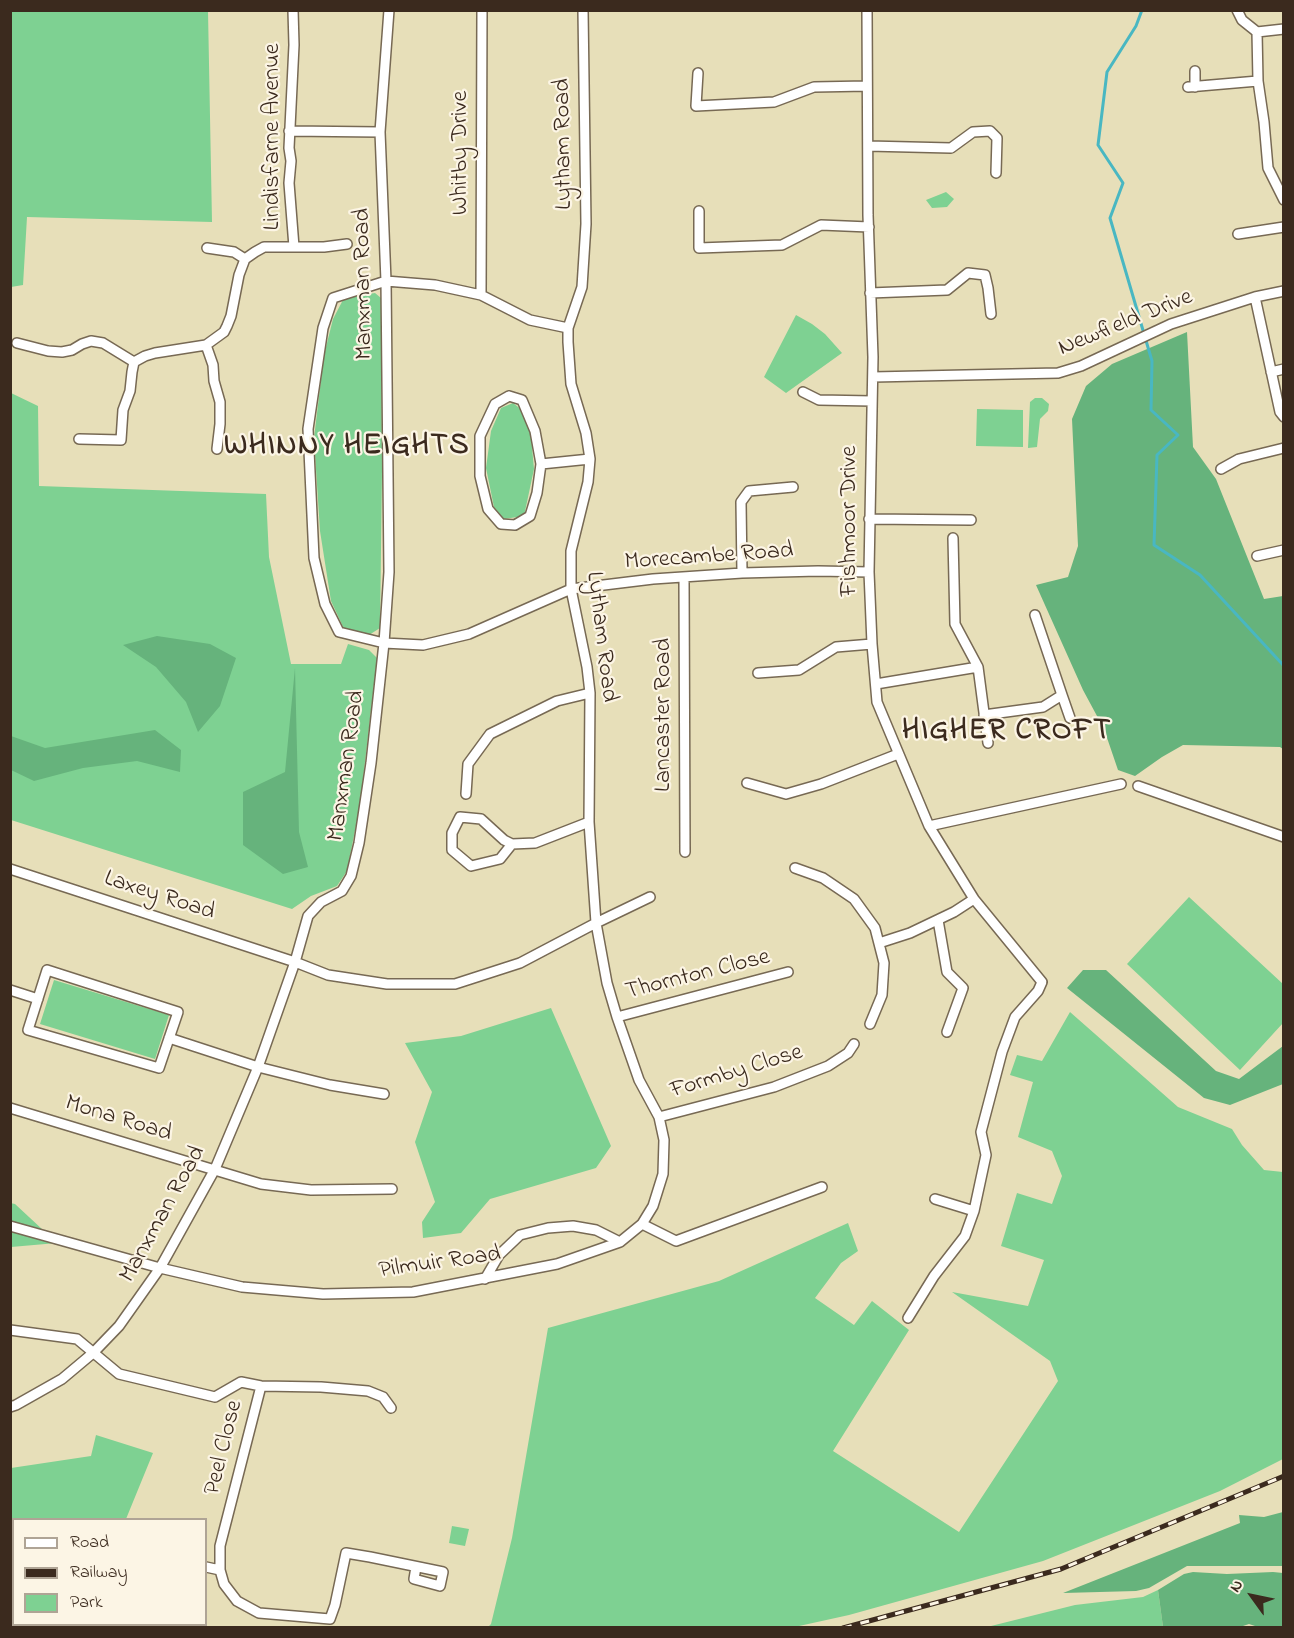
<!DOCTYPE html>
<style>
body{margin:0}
#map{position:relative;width:1294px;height:1638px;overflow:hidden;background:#e7dfb9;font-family:"Indie Flower",sans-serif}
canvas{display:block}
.frame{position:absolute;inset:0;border:12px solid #3b2a1e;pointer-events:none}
.legend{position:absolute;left:12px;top:1518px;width:195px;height:108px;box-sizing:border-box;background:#fcf5e5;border:2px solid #afa495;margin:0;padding:8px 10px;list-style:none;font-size:18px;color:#3b2a1e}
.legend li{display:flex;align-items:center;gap:12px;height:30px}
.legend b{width:30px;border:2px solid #afa495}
.north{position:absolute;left:1222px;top:1566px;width:60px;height:60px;-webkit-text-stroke:4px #fcf5e5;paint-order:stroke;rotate:303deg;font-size:16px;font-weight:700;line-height:24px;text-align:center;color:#3b2a1e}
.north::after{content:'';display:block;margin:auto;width:21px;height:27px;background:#3b2a1e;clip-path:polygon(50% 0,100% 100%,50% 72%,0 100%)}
</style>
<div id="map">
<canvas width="1294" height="1638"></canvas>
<div class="frame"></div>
<ul class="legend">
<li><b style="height:8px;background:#fff"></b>Road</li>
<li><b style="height:8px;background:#3b2a1e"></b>Railway</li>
<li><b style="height:16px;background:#7ed192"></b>Park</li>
</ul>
<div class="north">N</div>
</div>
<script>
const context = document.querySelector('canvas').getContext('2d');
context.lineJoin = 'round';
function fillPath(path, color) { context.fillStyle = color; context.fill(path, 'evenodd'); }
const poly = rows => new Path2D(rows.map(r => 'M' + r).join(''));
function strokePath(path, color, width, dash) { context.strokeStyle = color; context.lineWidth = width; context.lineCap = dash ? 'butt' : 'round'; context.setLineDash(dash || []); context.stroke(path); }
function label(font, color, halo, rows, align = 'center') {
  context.font = font + ' "Indie Flower",sans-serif'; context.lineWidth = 4.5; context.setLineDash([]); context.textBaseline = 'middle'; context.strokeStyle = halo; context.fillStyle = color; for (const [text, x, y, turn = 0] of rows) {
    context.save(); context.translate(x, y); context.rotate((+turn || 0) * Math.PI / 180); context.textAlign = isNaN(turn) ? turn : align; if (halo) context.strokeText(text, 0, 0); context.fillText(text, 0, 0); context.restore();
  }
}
fillPath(poly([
 [11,10,208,11,212,222,27,217,23,285,11,287],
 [946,192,954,199,947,207,932,208,926,200],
 [375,293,381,298,382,471,380,628,369,635,344,629,331,601,320,531,314,438,324,355,333,319,344,298],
 [796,315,812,324,825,334,842,353,786,393,764,377],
 [11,393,38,406,39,486,266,494,269,557,291,664,341,664,348,644,369,650,377,658,360,805,347,871,337,886,311,896,292,909,11,820],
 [1035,398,1042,398,1049,404,1048,411,1040,419,1037,447,1028,448,1030,402],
 [513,403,522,410,531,436,534,469,524,516,504,519,494,507,486,468,491,431,501,408],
 [977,409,1023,410,1023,447,976,446],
 [1189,897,1283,984,1283,1023,1240,1070,1127,964],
 [54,980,169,1015,155,1059,40,1024],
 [551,1008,611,1146,596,1168,490,1199,461,1233,423,1238,422,1222,435,1202,415,1142,432,1092,405,1043,461,1036],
 [1070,1012,1178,1107,1232,1129,1242,1145,1264,1170,1283,1172,1283,1459,1220,1491,1043,1561,849,1615,790,1628,488,1627,491,1624,512,1538,548,1328,719,1281,848,1223,858,1251,841,1263,815,1298,854,1325,872,1301,909,1330,833,1451,959,1532,1058,1381,1050,1361,952,1292,1028,1306,1044,1260,1001,1246,1017,1193,1052,1204,1062,1176,1052,1151,1018,1137,1033,1082,1010,1075,1017,1055,1042,1061],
 [10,1203,15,1204,57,1243,11,1247],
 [96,1435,153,1453,126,1519,14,1520,13,1611,11,1610,11,1468,91,1456],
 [452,1526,469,1529,465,1546,449,1543],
 [1158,1590,1163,1627,983,1628,1075,1605,1143,1597]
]), '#7ed192');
fillPath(poly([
 [1187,332,1193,447,1216,479,1264,599,1283,596,1283,749,1280,747,1183,745,1162,757,1135,776,1118,770,1104,729,1083,690,1036,585,1068,577,1078,546,1072,419,1086,386,1112,364],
 [157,636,210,644,236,658,220,706,198,732,186,702,156,667,123,645],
 [295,668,299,832,308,867,283,874,243,845,243,792,285,772],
 [155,730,181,750,180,772,137,761,83,768,34,781,11,770,11,736,45,748],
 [1083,970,1106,970,1216,1071,1239,1079,1283,1046,1283,1084,1230,1105,1204,1098,1067,988],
 [1283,1512,1283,1566,1187,1566,1149,1588,1136,1591,1063,1593,1240,1523,1239,1515,1264,1517],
 [1193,1572,1227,1574,1273,1572,1283,1573,1283,1627,1258,1627,1249,1624,1237,1628,1163,1627,1158,1590,1184,1574]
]), '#66b37c');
strokePath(poly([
 [1142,10,1136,26,1107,72,1098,145,1123,183,1110,218,1152,361,1151,410,1178,435,1157,455,1154,545,1200,575,1284,666]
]), '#49b7c2', 3);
const minor = poly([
 [867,10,868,215,873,357,869,572,872,644,877,702,929,826,974,899,1042,982,1038,991,1015,1017,1002,1052,981,1132,986,1155,974,1211,965,1236,934,1276,908,1318],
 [1237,10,1242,20,1257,32],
 [1284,29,1257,32,1258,81,1264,122,1268,168,1284,200],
 [1195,71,1195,87],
 [698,73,696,106,774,102,814,87,867,86],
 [1188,87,1258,81],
 [289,131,380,132],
 [868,146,951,148,973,132,990,131,997,138,996,173],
 [699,211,699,248,782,245,821,225,869,227],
 [1238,234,1284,227],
 [294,247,324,247,347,244],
 [207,248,234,252,245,259],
 [870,293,947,290,968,273,985,275,988,288,991,314],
 [481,295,482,10],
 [1255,297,1280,412,1284,417],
 [568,328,530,320,481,295,435,285,386,281,333,298,323,328,308,429,314,558,325,604,339,632,384,643,423,645,469,634,571,589,653,579,742,573,818,571,869,572],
 [17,343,48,351,62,352,72,350,82,344,91,341,103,343,134,362,145,356,155,353,206,345,224,332,227,326,231,316,239,275,245,259,255,252,264,247,294,247,289,183,291,161,289,148,294,45,293,10],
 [206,345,213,365,214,381,220,402,220,424,217,449],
 [1271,372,1284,369],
 [873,377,1058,373,1081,366,1171,324,1255,297,1284,291],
 [803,392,819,400,872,401],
 [509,396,522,400,535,431,541,464,537,493,530,516,515,525,501,524,488,509,480,476,480,436,495,404,509,396],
 [79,439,121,440,123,410,130,391,132,372,134,362],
 [541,464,590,459],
 [1221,469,1239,459,1284,448],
 [869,519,971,520],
 [953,538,955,624,978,667],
 [1257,556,1284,550],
 [742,573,741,502,749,491,793,487],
 [684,577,685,852],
 [1035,615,1062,695],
 [758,673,799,670,836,647,872,644],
 [876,684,978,667,988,743],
 [984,715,1043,707,1062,695,1070,718],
 [747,783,786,794,821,784,898,754],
 [1138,786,1284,837],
 [466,794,468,764,490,734,557,701,590,693],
 [929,826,1121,784],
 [512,844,500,859,471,866,452,850,452,833,460,817,481,819,504,840,512,844,535,843,589,822],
 [795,868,823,878,854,899,875,928,884,963,882,995,870,1024],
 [10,869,295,962,328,975,387,984,455,984,520,963,596,923,650,897],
 [938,920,947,972,963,988,947,1032],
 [879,943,910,933,954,912,974,899],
 [47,970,178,1012,159,1068,28,1030,47,970],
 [10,990,38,999],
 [617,1017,788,972],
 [169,1038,258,1067,330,1085,384,1094],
 [10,1108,261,1184,311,1190,392,1189],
 [659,1117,774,1087,828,1066,848,1053,854,1044],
 [935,1199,974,1211],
 [642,1224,676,1241,822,1187],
 [10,1226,160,1268,242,1287,323,1294,413,1292,557,1264,620,1242,642,1224,653,1206,663,1174,664,1140,659,1117,639,1080,617,1017,607,983,596,923,589,822,590,693,587,667,571,589,571,551,588,482,590,459,586,433,571,384,568,342,568,328,582,287,586,224,583,10],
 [485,1279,499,1255,520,1235,548,1228,573,1226,596,1230,620,1242],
 [10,1330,77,1339,119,1374,215,1397,241,1382,261,1386,321,1387,368,1391,383,1397,391,1408],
 [261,1386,220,1546,220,1570,224,1584,237,1601,259,1613,330,1619,335,1605,346,1553,370,1557,443,1572,440,1586,414,1579,416,1567],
 [10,1407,16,1405,62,1379,93,1353,119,1326,160,1268,215,1169,258,1067,295,962,308,916,321,902,342,891,351,876,359,843,371,763,384,643,389,572,386,281,380,132,389,10],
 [206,1567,220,1570]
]);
strokePath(minor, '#776954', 12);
strokePath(minor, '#fff', 9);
const rail = poly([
 [10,1625,33,1628],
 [843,1628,1061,1569,1284,1476]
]);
strokePath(rail, '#3b2a1e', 5);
strokePath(rail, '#fcf5e5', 3, [9]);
label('24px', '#3b2a1e', '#fcf5e5', [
 ["Lindisfarne Avenue",274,137,-90],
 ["Lytham Road",565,144,-91],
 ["Whitby Drive",462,153,-90],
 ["Manxman Road",365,284,-91],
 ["Newfield Drive",1126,324,-22],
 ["Fishmoor Drive",851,521,-90],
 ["Morecambe Road",709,558,-4],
 ["Lytham Road",600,637,83],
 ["Lancaster Road",665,715,-90],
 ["Manxman Road",348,766,-82],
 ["Laxey Road",159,897,18],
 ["Thornton Close",698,976,-14],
 ["Formby Close",737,1073,-17],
 ["Mona Road",118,1120,17],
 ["Manxman Road",164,1215,-61],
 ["Pilmuir Road",440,1264,-8],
 ["Peel Close",225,1448,-76]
]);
context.letterSpacing = '1.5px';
label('bold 30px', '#3b2a1e', '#fcf5e5', [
 ["WHINNY HEIGHTS",347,448],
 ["HIGHER CROFT",1007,733]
]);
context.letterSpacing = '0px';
</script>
